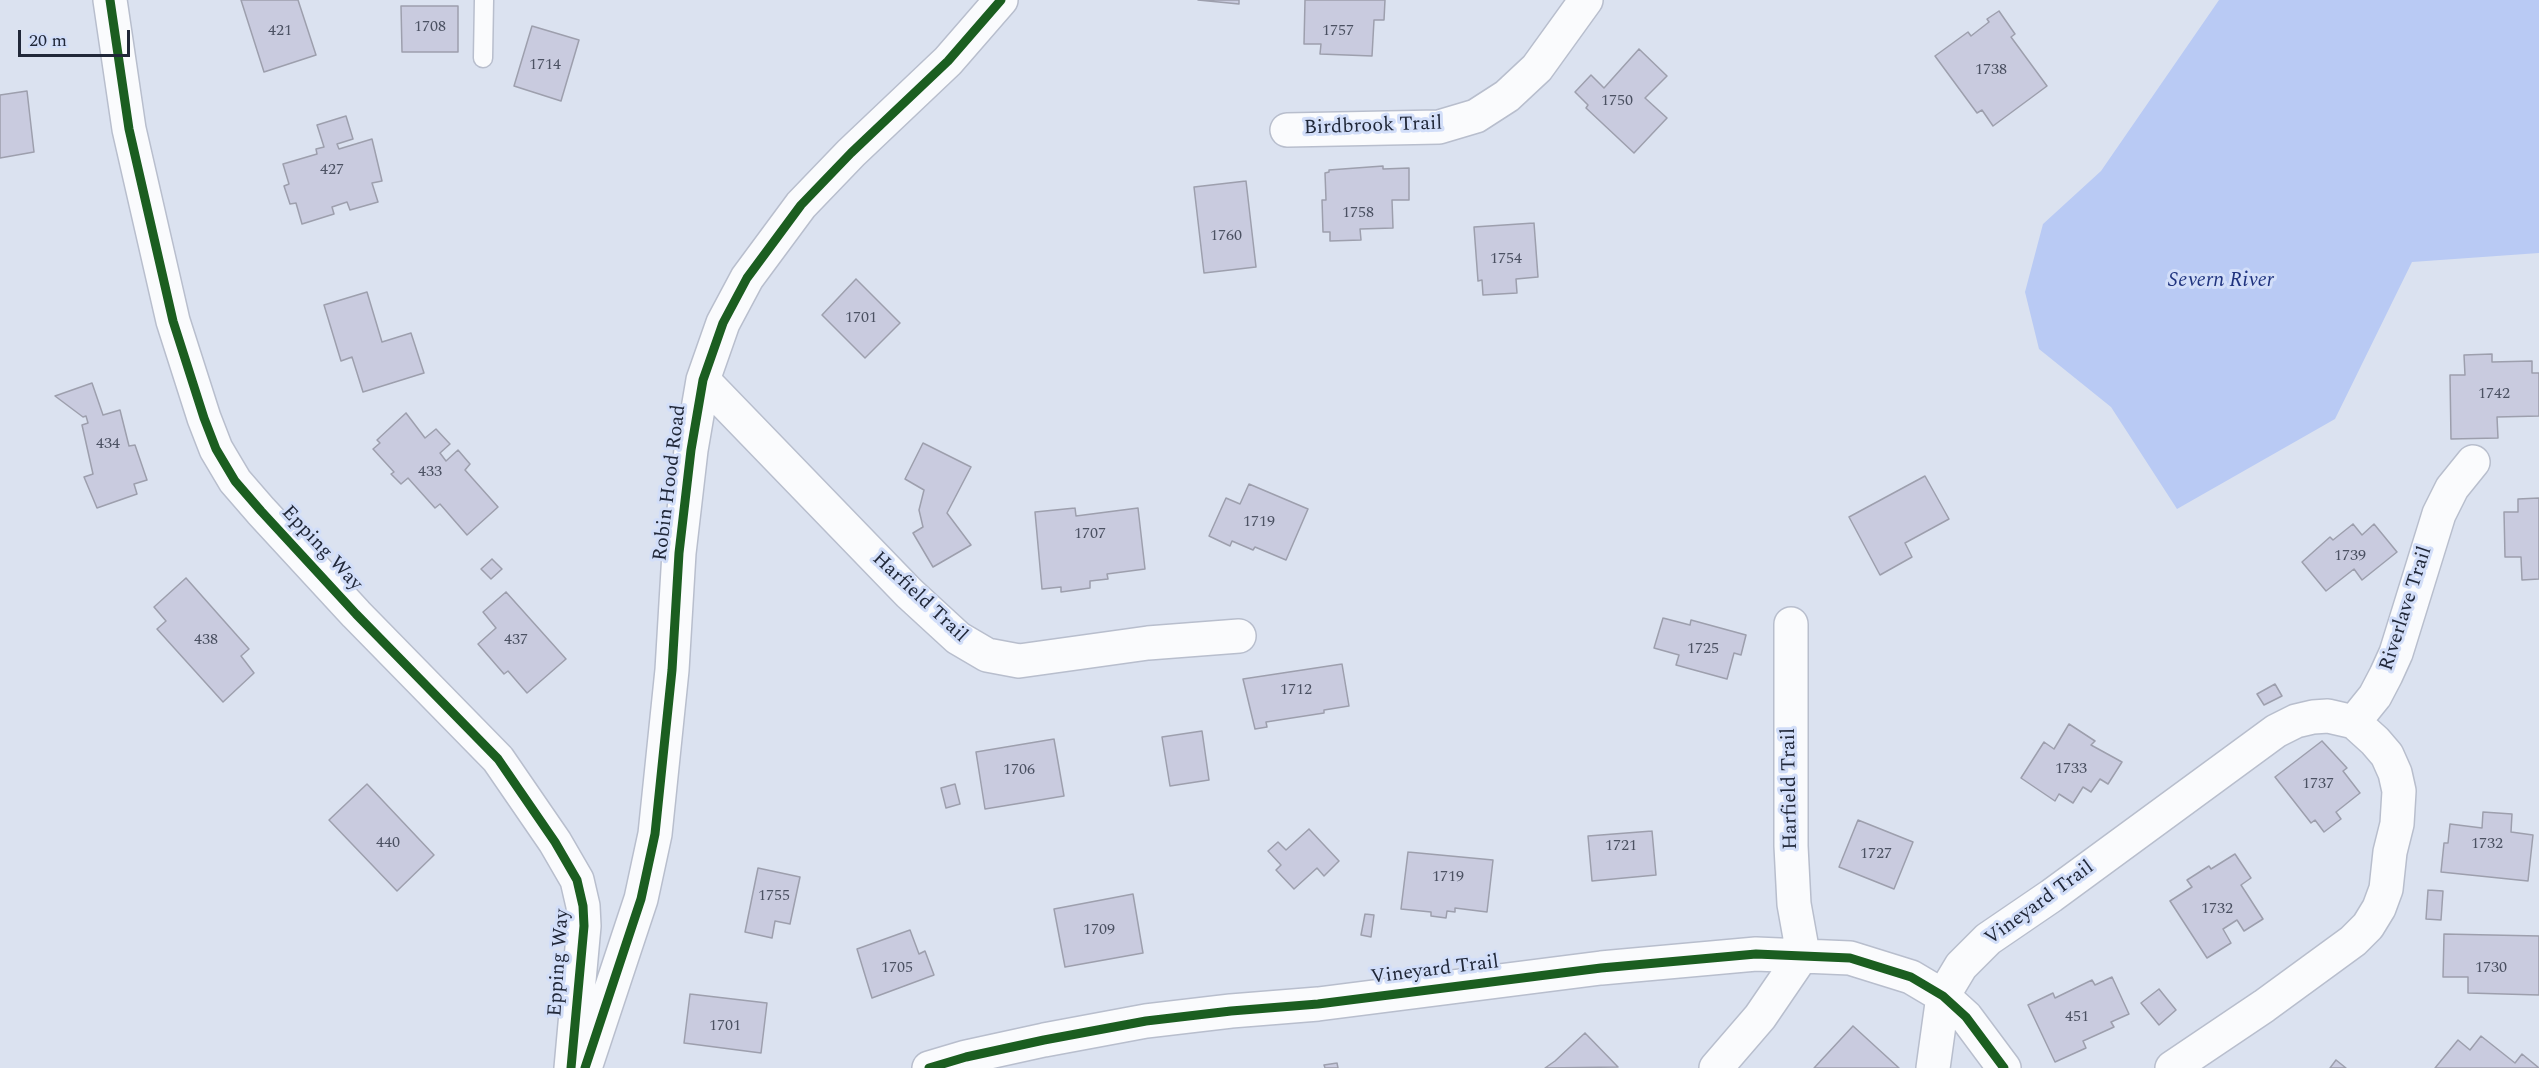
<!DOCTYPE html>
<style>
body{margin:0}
#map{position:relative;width:2539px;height:1068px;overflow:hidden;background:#dbe2f0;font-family:Spectral,serif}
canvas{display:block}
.scale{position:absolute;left:18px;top:30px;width:112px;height:27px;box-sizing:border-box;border:3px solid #212839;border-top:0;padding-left:8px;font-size:18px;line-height:21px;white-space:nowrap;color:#212839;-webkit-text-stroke:4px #d2def9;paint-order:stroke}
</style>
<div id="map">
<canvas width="2539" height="1068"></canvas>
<div class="scale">20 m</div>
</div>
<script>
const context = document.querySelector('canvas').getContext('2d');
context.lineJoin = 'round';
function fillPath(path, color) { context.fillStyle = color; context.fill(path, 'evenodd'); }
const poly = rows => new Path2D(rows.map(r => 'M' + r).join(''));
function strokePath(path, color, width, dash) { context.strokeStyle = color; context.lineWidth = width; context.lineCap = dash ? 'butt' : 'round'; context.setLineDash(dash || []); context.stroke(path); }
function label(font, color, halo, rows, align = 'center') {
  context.font = font + ' Spectral,serif'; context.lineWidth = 6; context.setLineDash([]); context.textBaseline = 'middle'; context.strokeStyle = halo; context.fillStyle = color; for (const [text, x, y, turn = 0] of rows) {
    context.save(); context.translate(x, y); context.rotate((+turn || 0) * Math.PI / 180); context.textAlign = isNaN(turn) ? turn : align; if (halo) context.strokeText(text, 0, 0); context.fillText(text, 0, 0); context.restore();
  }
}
fillPath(poly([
 [2219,0,2539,0,2539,253,2412,262,2335,419,2177,509,2111,407,2039,349,2025,292,2043,224,2101,171]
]), '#b9caf4');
const building = poly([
 [241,0,298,0,316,55,264,72,241,0],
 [1198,0,1239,0,1239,4,1198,0],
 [1305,0,1385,0,1384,20,1374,20,1372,56,1320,54,1321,44,1304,44,1305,0],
 [401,6,458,6,458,52,402,52,401,6],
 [1999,11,2015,34,2011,37,2047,86,1993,126,1982,110,1977,113,1935,56,1968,32,1971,36,1989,22,1987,19,1999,11],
 [532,26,579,40,561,101,514,86,532,26],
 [1639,49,1667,76,1645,98,1667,118,1634,153,1586,108,1588,105,1575,92,1591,75,1604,88,1639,49],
 [27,91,34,152,0,158,0,95,27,91],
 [346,116,353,139,337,144,339,149,372,139,382,181,372,183,378,202,350,210,347,202,332,207,334,214,302,224,296,203,290,204,284,186,289,184,283,164,317,154,316,149,324,147,317,125,346,116],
 [1383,166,1383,169,1409,168,1409,200,1392,200,1393,228,1360,229,1361,240,1330,241,1330,232,1323,232,1322,200,1326,200,1325,173,1329,172,1329,170,1383,166],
 [1246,181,1256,267,1204,273,1194,187,1246,181],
 [1534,223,1538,277,1516,279,1517,293,1483,295,1482,280,1478,281,1474,227,1534,223],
 [856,279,900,323,865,358,822,315,856,279],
 [367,292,382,342,411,333,424,373,363,392,352,357,341,361,324,305,367,292],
 [2492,354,2492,362,2532,361,2532,373,2539,373,2539,416,2497,417,2498,438,2451,439,2450,375,2465,375,2464,355,2492,354],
 [92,383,103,415,120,410,129,446,135,445,147,480,134,484,137,494,97,508,84,477,93,474,82,425,88,423,86,416,83,417,55,396,92,383],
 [406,413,425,438,436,429,450,444,440,453,446,461,458,450,470,464,465,470,498,507,467,535,440,504,435,508,408,478,401,484,391,474,394,472,373,449,380,443,377,440,406,413],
 [923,443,971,467,947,513,971,545,933,567,913,533,923,527,919,510,924,490,905,479,923,443],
 [1925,476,1949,519,1905,543,1912,557,1880,575,1849,517,1925,476],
 [1249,484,1308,509,1286,560,1255,547,1253,550,1232,541,1230,546,1209,536,1226,498,1240,504,1249,484],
 [2539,498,2539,579,2522,580,2521,557,2505,557,2504,512,2518,512,2518,499,2539,498],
 [1075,508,1076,516,1138,508,1145,569,1107,574,1108,579,1090,581,1090,588,1061,592,1061,587,1042,589,1035,512,1075,508],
 [2353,524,2362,535,2374,524,2397,552,2362,580,2354,569,2326,591,2302,562,2330,537,2333,540,2353,524],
 [492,559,502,569,491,579,481,569,492,559],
 [186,578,249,649,241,656,254,673,223,702,157,629,166,621,154,607,186,578],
 [506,592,566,659,527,693,508,671,504,674,478,644,496,628,483,612,506,592],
 [1663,618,1690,625,1691,620,1746,635,1741,655,1734,653,1727,679,1676,665,1679,655,1654,648,1663,618],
 [1342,664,1349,706,1324,710,1324,713,1266,722,1267,727,1255,729,1243,679,1342,664],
 [2275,684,2282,696,2264,705,2257,694,2275,684],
 [2069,724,2095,741,2091,745,2122,762,2108,784,2100,779,2091,792,2083,787,2073,803,2059,794,2055,801,2021,778,2044,742,2054,749,2069,724],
 [1202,731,1209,780,1170,786,1162,737,1202,731],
 [1054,739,1064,796,985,809,976,752,1054,739],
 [2322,741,2347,768,2343,771,2360,793,2336,812,2341,819,2324,832,2315,820,2311,823,2275,777,2322,741],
 [367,784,434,855,397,891,329,820,367,784],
 [955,784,960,804,946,808,941,788,955,784],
 [2483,812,2512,814,2511,832,2533,835,2528,881,2441,872,2444,843,2448,843,2450,824,2482,828,2483,812],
 [1858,820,1913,842,1894,889,1839,867,1858,820],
 [1309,829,1339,861,1324,876,1317,868,1294,889,1276,870,1281,865,1268,851,1278,842,1286,850,1309,829],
 [1652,831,1656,875,1592,881,1588,836,1652,831],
 [1408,852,1493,860,1487,912,1455,908,1455,912,1447,911,1446,918,1431,916,1431,912,1401,909,1408,852],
 [2235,854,2251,878,2241,885,2263,919,2244,931,2237,920,2223,929,2231,943,2207,958,2170,901,2192,887,2187,880,2209,866,2211,869,2235,854],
 [758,868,800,877,790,924,775,921,772,938,745,932,758,868],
 [2428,890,2443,891,2441,920,2426,919,2428,890],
 [1133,894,1143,953,1065,967,1054,909,1133,894],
 [1365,914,1374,915,1371,937,1361,935,1365,914],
 [910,930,919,954,925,951,934,975,872,998,857,949,910,930],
 [2444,934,2539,936,2539,995,2468,993,2468,977,2443,977,2444,934],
 [2112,977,2129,1014,2111,1022,2114,1027,2083,1041,2086,1048,2055,1062,2028,1005,2053,993,2055,998,2092,980,2095,985,2112,977],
 [2159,989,2176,1010,2159,1025,2141,1003,2159,989],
 [690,994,767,1003,761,1053,684,1043,690,994],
 [1853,1026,1899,1068,1814,1068,1853,1026],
 [1585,1033,1618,1067,1545,1068,1555,1061,1585,1033],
 [2481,1036,2515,1063,2522,1054,2539,1068,2435,1068,2458,1040,2470,1050,2481,1036],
 [2336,1060,2346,1068,2330,1068,2336,1060],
 [1337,1063,1338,1068,1325,1068,1324,1065,1337,1063]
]);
fillPath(building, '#c9cbdf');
strokePath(building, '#9d9fad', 1.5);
const service = poly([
 [483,58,484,0]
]);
const minor = poly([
 [110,0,129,129,173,321,204,418,216,449,235,481,261,511,356,614,498,759,555,842,577,880,583,906,584,926,571,1068],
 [1287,130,1439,127,1476,116,1507,96,1537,68,1586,0],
 [703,380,909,593,958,638,987,655,1019,661,1148,643,1239,636],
 [1791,624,1791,846,1794,904,1803,954],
 [2354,722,2375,696,2386,675,2396,653,2439,514,2452,488,2473,462],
 [585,1068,641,899,655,834,672,670,679,553,691,450,703,380,723,323,747,278,801,205,851,153,948,61,1001,0],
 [929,1068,966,1057,1044,1040,1146,1021,1231,1011,1318,1004,1601,968,1756,954,1850,958,1911,977,1943,996,1966,1017,2004,1068],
 [1716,1068,1760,1017,1803,954],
 [1933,1068,1943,996,1961,966,1988,939,2051,896,2276,731,2296,721,2313,717,2328,716,2354,722],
 [2172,1068,2264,1006,2353,941,2368,926,2379,908,2386,889,2390,852,2397,824,2399,791,2395,773,2387,755,2375,741,2354,722]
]);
strokePath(service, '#b8becd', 21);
strokePath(minor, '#b8becd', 36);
strokePath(service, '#fafbfd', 18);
strokePath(minor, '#fafbfd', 33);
strokePath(poly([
 [110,0,129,129,173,321,204,418,216,449,235,481,261,511,356,614,498,759,555,842,577,880,583,906,584,926,571,1068],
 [585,1068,641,899,655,834,672,670,679,553,691,450,703,380,723,323,747,278,801,205,851,153,948,61,1001,0],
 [929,1068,966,1057,1044,1040,1146,1021,1231,1011,1318,1004,1601,968,1756,954,1850,958,1911,977,1943,996,1966,1017,2004,1068]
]), '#1b5e20', 9);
label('16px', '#4b5162', null, [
 ["1708",430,28],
 ["421",280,32],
 ["1757",1338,32],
 ["1714",545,66],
 ["1738",1991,71],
 ["1750",1617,102],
 ["427",332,171],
 ["1758",1358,214],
 ["1760",1226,237],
 ["1754",1506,260],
 ["1701",861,319],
 ["1742",2494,395],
 ["434",108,445],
 ["433",430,473],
 ["1719",1259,523],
 ["1707",1090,535],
 ["1739",2350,557],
 ["438",206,641],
 ["437",516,641],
 ["1725",1703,650],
 ["1712",1296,691],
 ["1733",2071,770],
 ["1706",1019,771],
 ["1737",2318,785],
 ["440",388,844],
 ["1732",2487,845],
 ["1721",1621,847],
 ["1727",1876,855],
 ["1719",1448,878],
 ["1755",774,897],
 ["1732",2217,910],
 ["1709",1099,931],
 ["1705",897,969],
 ["1730",2491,969],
 ["451",2077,1018],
 ["1701",725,1027]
]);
label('20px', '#212839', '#d2def9', [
 ["Birdbrook Trail",1373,127,-2],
 ["Robin Hood Road",671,483,-83],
 ["Epping Way",321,549,47],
 ["Harfield Trail",919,598,43],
 ["Riverlave Trail",2407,609,-72],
 ["Harfield Trail",1791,789,-91],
 ["Vineyard Trail",2040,904,-36],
 ["Epping Way",560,963,-86],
 ["Vineyard Trail",1435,971,-7]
]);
label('italic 21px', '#1f337e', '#d2def9', [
 ["Severn River",2221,282]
]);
</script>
